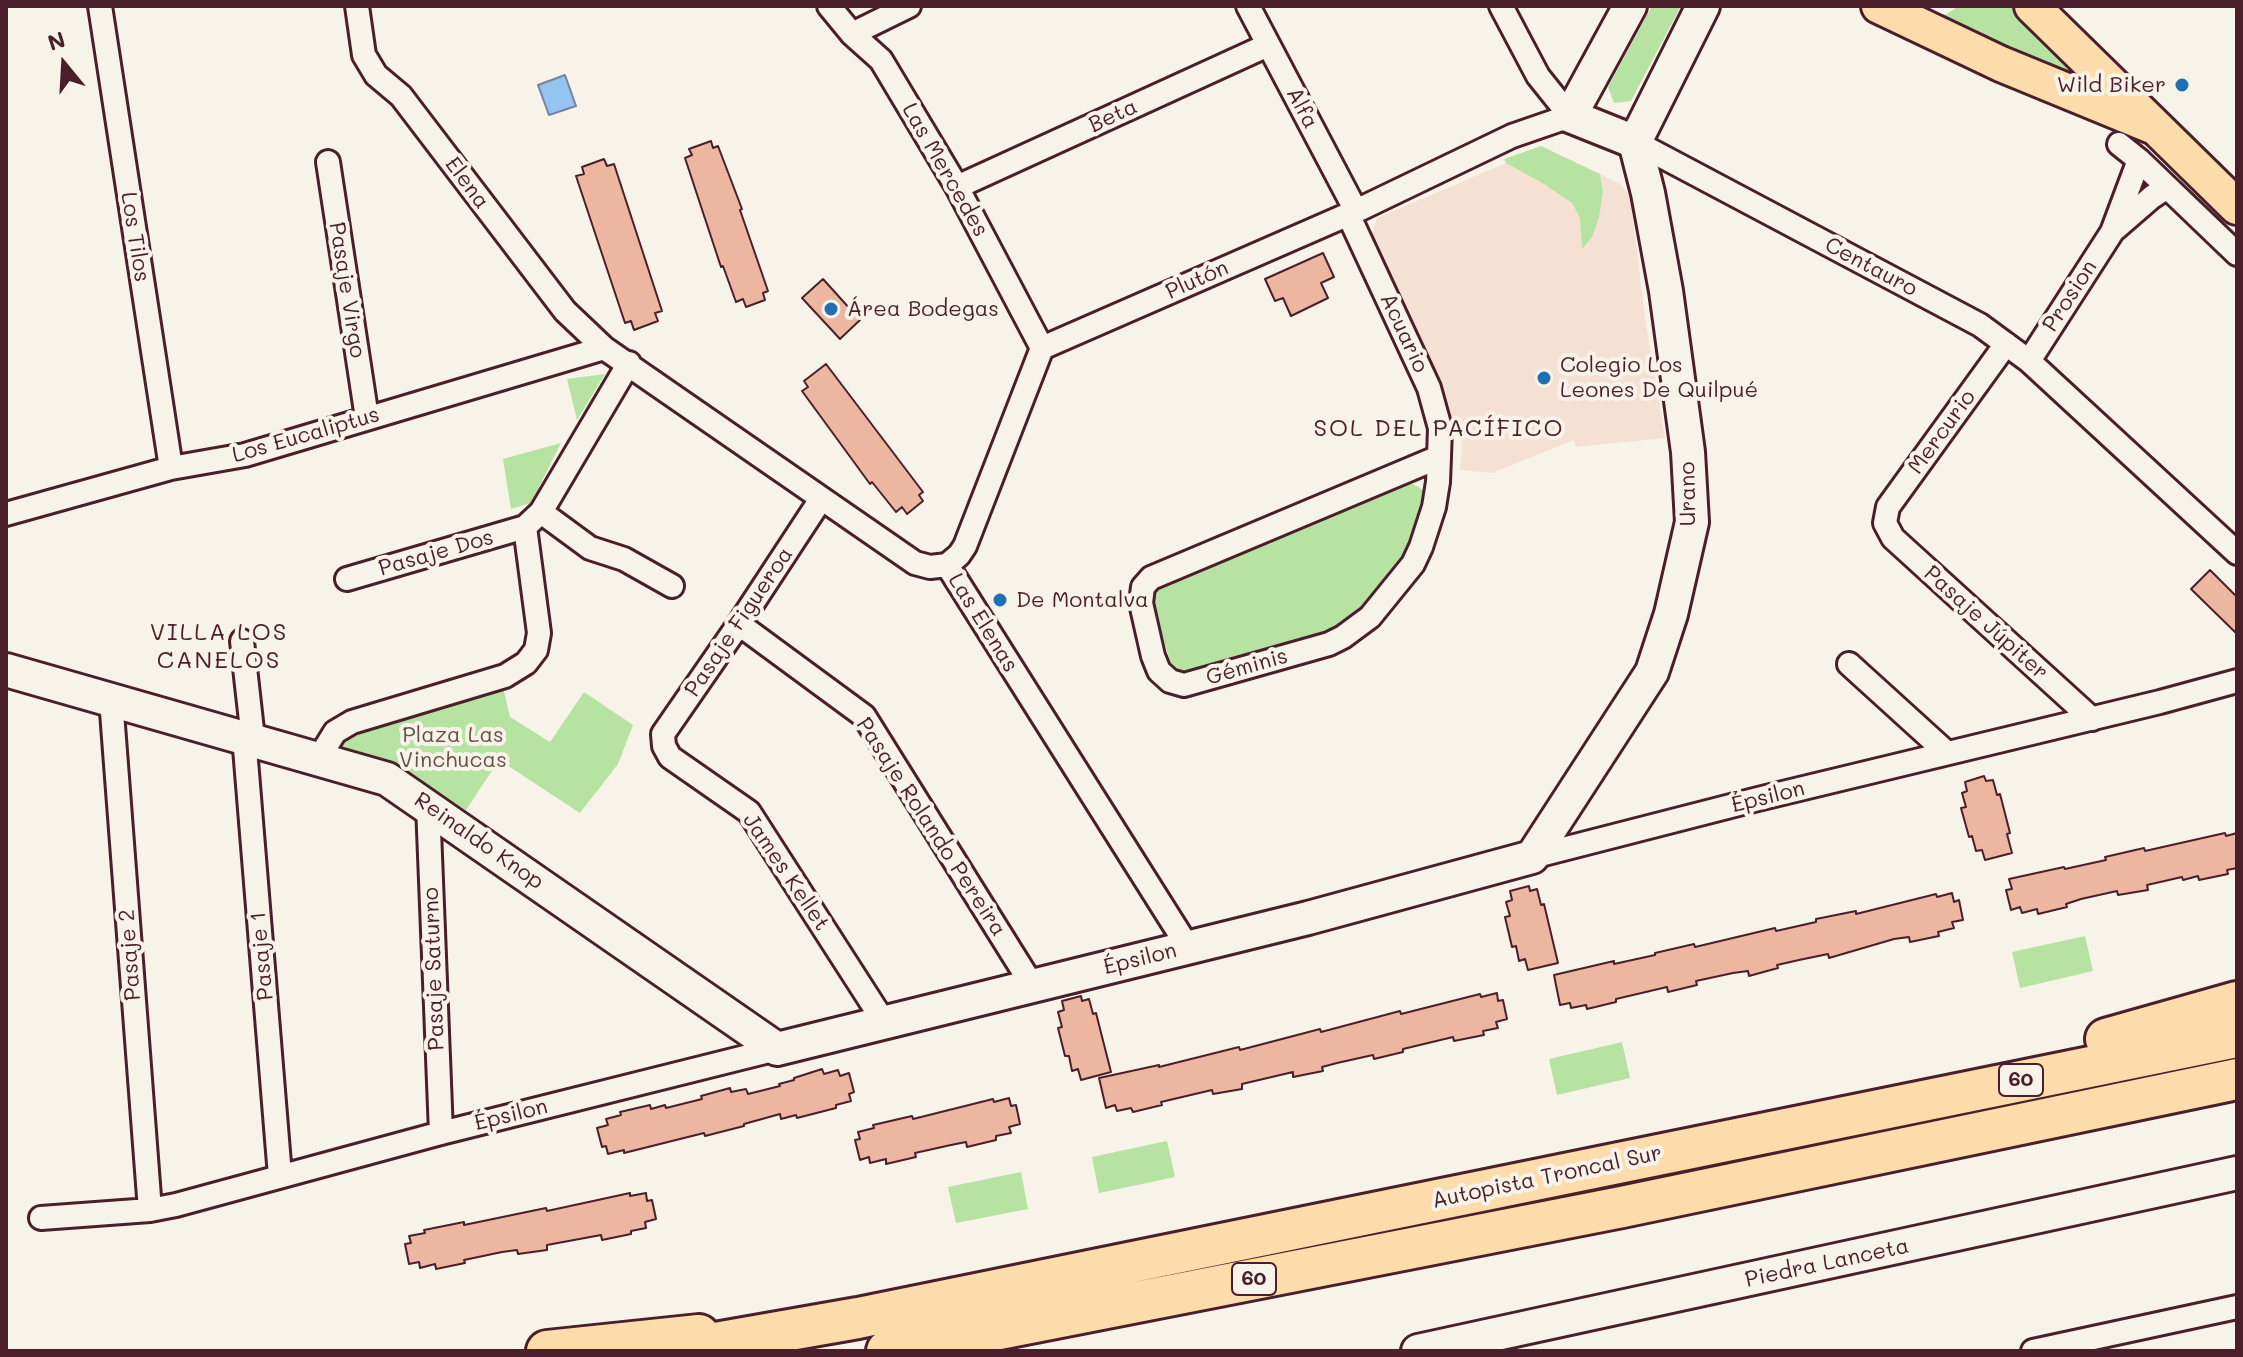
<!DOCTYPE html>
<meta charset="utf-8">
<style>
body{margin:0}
#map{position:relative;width:2243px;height:1357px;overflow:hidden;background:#f7f3e8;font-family:Mali,sans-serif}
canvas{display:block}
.frame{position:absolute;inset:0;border:8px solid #4a1f2b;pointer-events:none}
.north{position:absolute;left:24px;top:24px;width:80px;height:80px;-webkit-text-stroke:6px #f7f3e8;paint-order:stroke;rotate:342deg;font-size:22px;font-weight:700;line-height:32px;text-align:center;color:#4a1f2b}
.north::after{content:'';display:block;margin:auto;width:28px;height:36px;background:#4a1f2b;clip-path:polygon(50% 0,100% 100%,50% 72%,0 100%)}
</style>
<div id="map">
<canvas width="2243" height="1357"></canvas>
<div class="frame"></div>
<div class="north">N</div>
</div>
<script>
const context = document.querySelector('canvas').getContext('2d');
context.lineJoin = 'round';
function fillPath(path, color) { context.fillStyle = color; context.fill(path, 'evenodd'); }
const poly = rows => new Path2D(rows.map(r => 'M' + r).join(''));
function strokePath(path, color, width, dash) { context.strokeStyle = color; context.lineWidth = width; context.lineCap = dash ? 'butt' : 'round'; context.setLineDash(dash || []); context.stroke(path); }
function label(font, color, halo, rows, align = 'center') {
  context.font = font + ' Mali,sans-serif'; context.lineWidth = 8; context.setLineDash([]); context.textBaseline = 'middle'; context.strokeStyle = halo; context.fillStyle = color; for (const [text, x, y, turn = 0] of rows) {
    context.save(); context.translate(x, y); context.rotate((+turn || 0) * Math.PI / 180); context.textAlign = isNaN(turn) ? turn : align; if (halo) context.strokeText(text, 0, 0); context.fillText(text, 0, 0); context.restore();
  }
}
fillPath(poly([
 [1506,163,1544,184,1572,203,1580,218,1582,248,1603,192,1600,174,1620,184,1630,196,1645,318,1665,438,1575,447,1574,440,1492,473,1460,470,1462,443,1372,233,1377,218]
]), '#f4e1d3');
fillPath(poly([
 [1652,6,1681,6,1631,101,1614,103,1608,87],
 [1959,6,2019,6,2080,76,2017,53,1937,20],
 [1541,146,1600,174,1603,192,1599,217,1592,237,1582,249,1580,218,1572,203,1544,184,1506,163,1504,159],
 [605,374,577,420,567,379],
 [561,443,531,503,511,509,503,459],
 [1408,481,1423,490,1414,543,1383,590,1345,625,1188,677,1173,669,1151,602,1162,585],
 [503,687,510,717,550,742,584,692,633,725,618,764,580,813,499,760,466,810,403,770,341,747,353,729],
 [2085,936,2093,971,2020,988,2012,952],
 [1622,1042,1630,1078,1557,1095,1549,1059],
 [1167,1141,1175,1177,1099,1193,1092,1157],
 [1021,1172,1028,1209,956,1223,948,1187]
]), '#b6e3a1');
const water = poly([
 [565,75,576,106,549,115,538,85,565,75]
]);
fillPath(water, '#95c4f0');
strokePath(water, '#7782a1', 2);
const building = poly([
 [711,141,713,148,718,146,742,209,740,210,768,291,763,293,765,300,746,307,743,299,736,302,723,266,721,267,685,158,692,155,689,149,711,141],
 [604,159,607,166,614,164,662,311,655,313,658,321,634,330,631,321,625,323,576,176,584,174,582,167,604,159],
 [1323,253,1334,277,1321,283,1328,298,1291,316,1283,298,1275,301,1265,279,1323,253],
 [823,279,860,320,840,339,802,298,823,279],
 [826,364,923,492,919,495,923,501,907,514,902,507,896,512,872,482,870,484,802,391,808,387,804,381,826,364],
 [2210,570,2237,597,2237,634,2191,589,2210,570],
 [1984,776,1986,781,1993,780,1997,795,2000,794,2010,833,2007,834,2012,853,1985,860,1982,850,1976,851,1972,836,1969,837,1961,808,1966,807,1962,793,1967,791,1965,782,1984,776],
 [2225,833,2226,836,2237,833,2237,868,2227,870,2228,874,2199,880,2198,876,2183,880,2182,877,2147,885,2148,890,2118,895,2117,891,2081,899,2066,904,2067,907,2038,914,2037,909,2022,913,2020,907,2011,910,2006,890,2012,889,2009,879,2064,867,2065,869,2106,860,2105,857,2144,848,2145,851,2225,833],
 [1529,886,1530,891,1537,889,1541,905,1544,904,1558,963,1528,970,1525,959,1519,961,1516,946,1512,947,1505,917,1510,916,1506,902,1512,900,1510,891,1529,886],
 [1952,893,1954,902,1959,900,1963,920,1952,922,1954,928,1938,932,1939,936,1910,942,1909,937,1894,939,1829,958,1828,954,1799,960,1777,965,1778,968,1749,976,1748,971,1733,973,1696,981,1697,985,1668,992,1667,987,1616,999,1616,1002,1587,1009,1586,1005,1571,1008,1570,1003,1560,1005,1554,975,1614,961,1614,964,1655,955,1655,953,1694,944,1695,947,1775,928,1776,931,1816,922,1816,919,1856,911,1856,914,1936,894,1937,897,1952,893],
 [1497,993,1498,1001,1503,1000,1507,1019,1496,1022,1498,1028,1483,1031,1484,1035,1454,1041,1453,1037,1403,1049,1403,1052,1374,1059,1373,1055,1337,1063,1322,1067,1323,1071,1293,1077,1293,1072,1242,1084,1242,1089,1213,1094,1212,1090,1161,1102,1162,1105,1133,1112,1131,1108,1117,1111,1115,1105,1106,1108,1099,1078,1159,1065,1159,1067,1239,1047,1240,1050,1320,1029,1321,1032,1400,1011,1401,1014,1480,994,1481,997,1497,993],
 [1081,996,1082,1001,1089,999,1093,1014,1096,1013,1111,1072,1081,1080,1078,1069,1072,1071,1069,1056,1065,1056,1058,1028,1062,1027,1058,1012,1064,1010,1062,1001,1081,996],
 [822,1069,824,1074,838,1070,840,1076,849,1073,854,1092,849,1094,851,1101,836,1105,836,1108,797,1118,796,1115,781,1119,780,1114,744,1124,744,1126,705,1136,704,1133,624,1153,624,1150,608,1154,606,1146,602,1147,597,1128,608,1125,606,1119,621,1115,620,1112,650,1105,651,1109,665,1105,666,1108,702,1099,701,1096,730,1088,731,1092,746,1089,748,1094,780,1086,779,1084,794,1080,794,1078,822,1069],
 [1009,1098,1011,1106,1016,1105,1020,1124,1009,1127,1011,1133,996,1136,996,1140,967,1147,966,1142,951,1145,915,1153,916,1157,886,1164,886,1159,870,1163,869,1157,860,1160,855,1140,860,1139,858,1132,874,1128,873,1125,912,1116,913,1119,993,1099,994,1102,1009,1098],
 [630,1193,630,1196,646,1193,647,1201,652,1200,656,1219,645,1222,646,1228,631,1231,631,1234,602,1240,601,1235,547,1245,547,1250,518,1254,517,1250,502,1252,464,1260,465,1263,436,1269,435,1264,420,1268,419,1262,409,1264,405,1244,411,1243,409,1236,425,1233,424,1230,464,1222,464,1225,546,1208,547,1211,630,1193]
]);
fillPath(building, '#edb6a1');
strokePath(building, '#4a1f2b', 2);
const street = poly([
 [100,6,171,468],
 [357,6,364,55,376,75,401,96,565,311,604,348,915,563,930,567,947,565],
 [829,6,852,34,881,60,957,187,1042,348],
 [1248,6,1356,211],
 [852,34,909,6],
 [1635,142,1980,325,2029,361,2237,553],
 [2119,144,2139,160,2237,254],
 [328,162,367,418],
 [957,187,1268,45],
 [1348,214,1429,388,1440,428,1439,457,1438,482,1434,507,1421,547,1413,564,1370,617,1343,637,1329,644,1184,685,1170,681,1159,671,1153,656,1141,603,1143,587,1151,578,1439,457],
 [2115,229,2152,197,2167,187],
 [2006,344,1888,507,1885,523,1893,538,2092,719],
 [2029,361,2112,232,2139,160],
 [821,499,739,624,663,734,664,746,670,757,749,812,884,1022],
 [541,512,590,548,624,559,672,586],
 [6,514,171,468,245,455,604,348],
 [947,565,959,555,965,546,1042,348,1356,211,1512,136,1570,116,1538,76,1501,6],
 [947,565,1188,947],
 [347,579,525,527],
 [739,624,864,716,1032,985],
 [242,641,253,739],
 [1849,664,1947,753],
 [111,699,150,1210],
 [244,736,280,1176],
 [319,758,335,732,352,722,505,676,526,663,536,650,539,633,525,527,541,512,629,363],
 [428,805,441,1133],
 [1532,857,1758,799,2160,702,2237,681],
 [41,1218,150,1210,176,1205,441,1133,777,1049],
 [2033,1351,2237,1307]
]);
const secondary = poly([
 [1630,6,1570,116,1635,142],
 [1635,142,1703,6],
 [6,670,387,779,777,1049,1308,918,1532,857,1652,672,1671,614,1692,522,1688,452,1666,291,1648,193,1635,142],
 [1418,1351,2237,1173]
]);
const primary = poly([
 [1879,6,2001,64,2152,126],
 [2032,6,2237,207]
]);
const highway = poly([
 [2106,1039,2237,1002],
 [547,1351,699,1335],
 [670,1351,858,1318,2237,1037],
 [887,1351,1622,1207,2237,1079]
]);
strokePath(street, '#4a1f2b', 28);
strokePath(secondary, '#4a1f2b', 38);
strokePath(primary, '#4a1f2b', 40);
strokePath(highway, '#4a1f2b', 46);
strokePath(street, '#f7f3e8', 22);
strokePath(secondary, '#f7f3e8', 32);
strokePath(primary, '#fddcac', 34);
strokePath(highway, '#fddcac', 40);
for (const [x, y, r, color] of [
 [2182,85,8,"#1f6fb2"],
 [831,309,8,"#1f6fb2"],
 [1544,378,8,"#1f6fb2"],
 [1000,600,8,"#1f6fb2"]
]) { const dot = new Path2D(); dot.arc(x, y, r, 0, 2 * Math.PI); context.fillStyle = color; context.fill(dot); strokePath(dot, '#f7f3e8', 3); }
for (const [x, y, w] of [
 [2021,1080,44],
 [1254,1279,44]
]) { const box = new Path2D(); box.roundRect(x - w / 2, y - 16, w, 32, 6); context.fillStyle = '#f7f3e8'; context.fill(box); strokePath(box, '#4a1f2b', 2); }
label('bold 20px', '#4a1f2b', null, [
 ["60",2021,1080],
 ["60",1254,1279]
]);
label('22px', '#4a1f2b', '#f7f3e8', [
 ["Wild Biker",2166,85,"right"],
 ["Área Bodegas",847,309],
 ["Colegio Los",1560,365],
 ["Leones De Quilpué",1560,390],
 ["De Montalva",1016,600]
], 'left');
label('22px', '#4a1f2b', '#f7f3e8', [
 ["Alfa",1302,108,62],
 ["Beta",1113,116,-25],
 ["Las Mercedes",945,170,60],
 ["Elena",467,183,53],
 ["Los Tilos",135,237,81],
 ["Centauro",1871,267,28],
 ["Plutón",1197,280,-24],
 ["Pasaje Virgo",347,290,81],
 ["Prosion",2070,296,-57],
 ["Acuario",1404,333,65],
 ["Mercurio",1942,432,-54],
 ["Los Eucaliptus",306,435,-16],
 ["Urano",1688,494,-91],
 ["Pasaje Dos",436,553,-16],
 ["Pasaje Figueroa",739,622,-56],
 ["Las Elenas",983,623,58],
 ["Pasaje Júpiter",1986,623,42],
 ["Géminis",1247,667,-16],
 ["Épsilon",1768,797,-14],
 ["Pasaje Rolando Pereira",931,827,57],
 ["Reinaldo Knop",479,841,35],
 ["James Kellet",786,872,56],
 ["Pasaje 2",130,955,-94],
 ["Pasaje 1",262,956,-95],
 ["Épsilon",1140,959,-14],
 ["Pasaje Saturno",434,969,-92],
 ["Épsilon",511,1115,-14],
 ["Autopista Troncal Sur",1547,1177,-12],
 ["Piedra Lanceta",1827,1263,-12]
]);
label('22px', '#655048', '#f7f3e8', [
 ["Plaza Las",453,735],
 ["Vinchucas",453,760]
]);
context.letterSpacing = '2px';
label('24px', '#4a1f2b', '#f7f3e8', [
 ["SOL DEL PACÍFICO",1439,429],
 ["VILLA LOS",219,633],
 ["CANELOS",219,661]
]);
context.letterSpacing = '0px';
</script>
